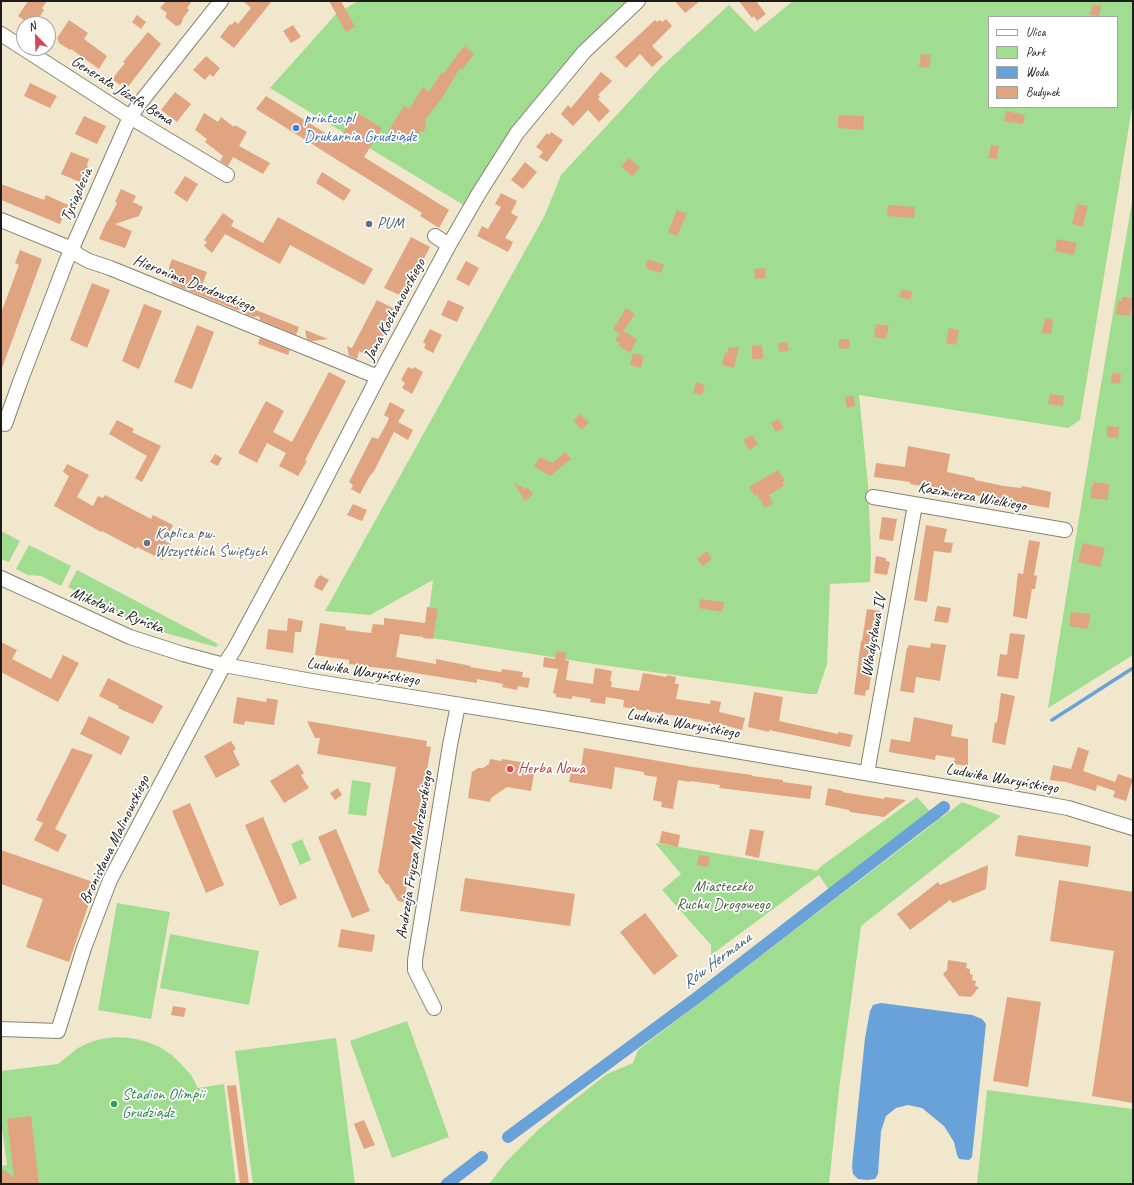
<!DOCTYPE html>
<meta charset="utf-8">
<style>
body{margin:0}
#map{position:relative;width:1134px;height:1185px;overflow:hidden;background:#f0e7cd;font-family:Caveat,sans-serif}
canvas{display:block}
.frame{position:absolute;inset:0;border:2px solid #1c1c1c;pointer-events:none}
.legend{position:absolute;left:988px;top:16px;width:130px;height:92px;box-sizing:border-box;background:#fff;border:1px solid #a4a4a4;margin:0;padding:5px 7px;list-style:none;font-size:12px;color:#1c1c1c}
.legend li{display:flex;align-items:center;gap:8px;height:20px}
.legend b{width:20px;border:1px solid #a4a4a4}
.north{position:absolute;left:16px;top:16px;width:40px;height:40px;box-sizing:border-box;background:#fff;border:1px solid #a4a4a4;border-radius:50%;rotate:337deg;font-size:11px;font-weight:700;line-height:16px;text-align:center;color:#1c1c1c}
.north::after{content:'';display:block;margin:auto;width:14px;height:18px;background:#d1495b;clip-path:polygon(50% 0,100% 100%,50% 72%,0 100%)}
</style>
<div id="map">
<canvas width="1134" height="1185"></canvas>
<div class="frame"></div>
<ul class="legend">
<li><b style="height:5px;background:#fff"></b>Ulica</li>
<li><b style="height:11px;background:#a1dd90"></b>Park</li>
<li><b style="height:11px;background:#69a2d8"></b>Woda</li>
<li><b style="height:11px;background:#e0a480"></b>Budynek</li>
</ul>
<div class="north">N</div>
</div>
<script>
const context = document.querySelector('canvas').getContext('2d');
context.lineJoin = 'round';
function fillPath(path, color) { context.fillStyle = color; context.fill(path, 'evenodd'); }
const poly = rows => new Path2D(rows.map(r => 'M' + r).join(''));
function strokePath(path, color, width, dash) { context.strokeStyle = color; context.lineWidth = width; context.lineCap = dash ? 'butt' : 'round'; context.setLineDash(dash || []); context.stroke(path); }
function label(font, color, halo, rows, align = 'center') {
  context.font = font + ' Caveat,sans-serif'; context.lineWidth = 3.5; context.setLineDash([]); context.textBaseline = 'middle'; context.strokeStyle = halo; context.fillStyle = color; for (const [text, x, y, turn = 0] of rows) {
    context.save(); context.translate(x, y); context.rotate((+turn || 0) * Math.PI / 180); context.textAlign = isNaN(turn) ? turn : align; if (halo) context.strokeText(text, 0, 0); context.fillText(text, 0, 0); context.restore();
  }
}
fillPath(poly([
 [358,1,629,1,536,98,498,150,465,206,270,88,336,14],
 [793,1,1133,1,1133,102,1080,420,1068,428,859,395,868,485,871,554,870,582,830,584,827,664,817,694,809,694,595,664,426,637,433,580,370,615,325,611,545,215,561,175,662,66,729,5,755,32],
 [989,17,1117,17,1117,107,989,107],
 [1133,196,1133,655,1048,708,1097,408],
 [1,531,20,541,9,562,1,559],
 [29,545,71,566,61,586,41,576,28,575,16,569],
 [77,570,218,644,216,647,162,632,128,618,68,587],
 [352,780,371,783,366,816,348,814],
 [917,797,934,816,941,818,831,893,819,875,711,955,711,945,662,890,681,874,655,843,815,870,816,872,816,871,824,864],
 [962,802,1001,816,861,926,839,1089,829,1184,489,1184,506,1162,539,1129,570,1103,607,1074,633,1063,638,1050],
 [302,839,311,860,300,865,291,844],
 [117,903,170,912,151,1019,98,1010],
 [170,934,259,951,249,1005,160,988],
 [407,1021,449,1137,392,1158,350,1041],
 [116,1037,131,1038,144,1041,160,1047,172,1055,182,1065,191,1075,198,1088,224,1084,236,1184,1,1184,1,1166,7,1165,1,1121,1,1071,58,1064,78,1048,88,1043,101,1039],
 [336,1038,355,1184,253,1184,235,1051],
 [987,1090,1133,1109,1133,1184,977,1184]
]), '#a1dd90');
fillPath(poly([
 [881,1003,972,1015,982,1019,986,1024,972,1157,969,1160,959,1159,957,1155,954,1142,944,1126,922,1108,908,1105,896,1108,886,1116,881,1131,878,1174,875,1179,867,1180,858,1179,853,1174,852,1166,865,1038,870,1011,873,1005]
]), '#69a2d8');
strokePath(poly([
 [1052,720,1133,668]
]), '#69a2d8', 3.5);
strokePath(poly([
 [508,1137,695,999,944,807],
 [447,1184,482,1157]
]), '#69a2d8', 12);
fillPath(poly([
 [28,1,47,1,42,8,44,10,35,24,29,24,18,16],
 [166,1,192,1,187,8,189,10,183,18,182,22,180,25,176,26,165,17,167,13,160,8],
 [243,1,272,1,234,48,220,37,230,24,232,25,235,21,238,24,251,8],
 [329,1,341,1,355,27,346,32],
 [675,1,700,1,685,13],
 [739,1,756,1,766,14,757,21,754,16,752,18],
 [1092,4,1101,6,1099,16,1090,15],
 [137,15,146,22,141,29,132,22],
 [666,19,672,26,652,46,663,57,652,67,640,54,626,68,615,57,655,20,657,22,660,20,662,22],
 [69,20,88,33,84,39,107,56,99,69,71,49,70,50,59,43,57,38],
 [293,25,301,37,291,43,283,31],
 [148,32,161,44,127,88,122,83,120,85,112,79,125,63,123,62],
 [464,46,474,54,462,70,460,68,442,98,425,120,426,127,424,131,417,133,409,145,388,132,404,106,409,109,423,87,429,92,442,72,444,73],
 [921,54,931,55,929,68,919,67],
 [206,56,220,68,213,77,210,74,205,80,193,70],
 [601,72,612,81,598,95,600,97,598,99,610,111,599,122,588,110,573,126,561,114,568,105,571,108],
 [30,83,57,96,50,108,24,96],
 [175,92,191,104,177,122,161,110],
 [266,96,338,141,356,112,382,128,364,157,449,210,439,228,420,216,422,213,256,109],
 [1006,111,1025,115,1023,124,1004,121],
 [204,113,218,122,221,117,234,127,235,125,247,132,239,146,270,163,263,174,233,157,228,166,220,161,223,156,205,142,207,139,195,130],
 [838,115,864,116,863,130,838,128],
 [84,116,106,126,97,144,75,134],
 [551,132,563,140,547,162,539,157,543,152,536,147,547,133,549,135],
 [991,145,999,146,997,159,988,158],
 [71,152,89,159,87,165,89,170,87,174,82,175,80,182,61,174],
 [629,158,640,168,632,176,621,166],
 [525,162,537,172,523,189,511,180],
 [322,172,351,190,344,201,316,183],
 [185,176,198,184,187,202,174,193],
 [1,184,44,200,46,195,68,205,60,224,1,200],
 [121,189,136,196,133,202,143,207,139,216,115,224,132,231,125,248,99,239,107,221,108,221,117,203,115,202],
 [501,193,517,201,511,213,518,217,505,238,513,242,508,252,477,236,482,226,488,229,501,207,495,204],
 [1077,204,1088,206,1083,227,1072,224],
 [888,205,915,207,914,218,887,216],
 [677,210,687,214,677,236,668,232],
 [223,213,234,221,231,226,263,243,278,217,373,269,364,285,290,245,280,264,225,234,212,253,204,246,207,242,204,240],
 [411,237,430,247,404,297,384,288],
 [1057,239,1077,243,1074,255,1055,251],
 [20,250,42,259,2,368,1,368,1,313,19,265,15,263],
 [172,259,207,272,201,288,299,327,296,335,260,320,259,316,254,317,242,313,242,309,237,310,172,284,169,267],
 [648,259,664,265,661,273,645,268],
 [466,261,479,268,469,286,456,279],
 [765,268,766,278,755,279,754,269],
 [92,283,110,290,87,348,70,340],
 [902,289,913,292,910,300,899,297],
 [1122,297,1133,298,1130,316,1116,314,1118,301,1122,301],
 [377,300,397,310,372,357,352,348],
 [448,300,464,307,457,322,441,315],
 [144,304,162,311,139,369,122,361],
 [626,308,635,314,623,331,637,339,630,353,619,346,620,343,615,341,620,333,613,330],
 [1045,318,1053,320,1051,334,1042,333],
 [876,324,889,326,886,339,874,337],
 [197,325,214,332,192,389,174,382],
 [949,328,959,330,956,345,946,343],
 [430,329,442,335,433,353,424,348,426,344,423,342],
 [305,330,328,339,312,341,307,339],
 [260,338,290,350,288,355,258,344],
 [839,339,849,339,850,348,839,349],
 [787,342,789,351,779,352,778,343],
 [762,345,763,359,752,359,752,346],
 [347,346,359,351,357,359,349,356],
 [739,347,734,368,722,365,725,353,727,353,728,348],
 [633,353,644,356,641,368,630,365],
 [408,367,413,369,414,367,423,372,412,394,402,388,405,383,401,380],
 [329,372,346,381,305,460,307,461,298,476,279,466,286,453,267,443,257,463,238,453,266,401,284,411,273,432,292,442],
 [1112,373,1121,374,1120,384,1111,383],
 [696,382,705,385,702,395,693,393],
 [1050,394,1064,396,1063,406,1048,404],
 [854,396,855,406,847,408,845,397],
 [390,402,405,410,398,422,413,430,408,440,394,432,373,473,372,473,368,479,360,494,351,489,353,485,349,482,372,437,378,439,387,423,389,418,384,415],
 [579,414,589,422,582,430,573,421],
 [778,419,784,428,776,432,771,423],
 [117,420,134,429,132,432,161,446,142,482,135,478,147,456,109,434],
 [1107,426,1119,427,1118,438,1107,437],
 [752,435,758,444,749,450,743,440],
 [908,446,950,454,947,472,975,478,975,480,1004,486,1021,488,1022,486,1051,492,1049,508,910,484,910,482,874,477,876,463,905,467],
 [565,452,571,459,550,476,534,466,540,457,553,463],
 [215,454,222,458,218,466,210,462],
 [67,464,89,475,77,497,93,506,98,496,103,498,105,495,151,519,153,515,173,525,165,541,171,544,163,560,137,547,136,549,102,531,101,532,54,506,69,476,63,472],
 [778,470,785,481,782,483,784,486,769,495,773,503,765,508,757,494,755,496,749,487],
 [1094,482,1109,484,1108,500,1090,498,1092,485,1094,485],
 [514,483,526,489,527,487,533,494,525,501],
 [353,504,367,510,362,521,347,515],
 [882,517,897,519,893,541,879,539],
 [926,525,947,529,944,542,953,543,951,553,934,551,927,602,914,600],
 [1029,540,1040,542,1034,575,1037,576,1035,589,1032,589,1027,619,1013,616,1018,573,1023,574],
 [1083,543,1105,548,1100,567,1078,562],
 [707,551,712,559,703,566,697,559],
 [876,556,886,558,886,561,890,562,887,575,874,573],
 [320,575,329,580,322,591,314,587,316,580],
 [700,599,724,602,722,612,699,608],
 [937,606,951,608,948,623,934,621],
 [427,607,438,609,433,639,423,638,423,637,400,634,396,657,436,664,436,659,471,666,470,667,501,672,502,669,523,672,522,677,530,678,528,688,518,686,517,690,502,687,503,684,477,679,477,683,421,674,405,671,364,666,349,664,349,660,315,655,320,623,346,627,345,630,371,633,373,624,384,625,384,618,425,623],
 [867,609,881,611,874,658,870,657,867,675,871,675,869,690,866,690,865,696,854,694,861,641,862,641],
 [1071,612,1090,614,1088,629,1069,626],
 [288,618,303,621,301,632,294,632,295,632,293,653,266,649,268,629,287,631],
 [1010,633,1025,635,1018,679,997,676,1000,654,1007,655],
 [1,642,17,650,12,659,51,679,63,655,79,663,58,702,1,672],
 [931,643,946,645,940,681,916,677,914,693,900,691,907,647,908,648,909,645,930,648],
 [557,651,566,652,565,660,569,661,566,680,593,684,595,668,612,671,610,681,612,682,611,687,639,691,643,673,667,677,667,675,676,677,675,684,679,684,676,699,710,704,711,700,721,702,719,712,745,718,742,730,716,723,715,725,701,720,623,707,624,700,606,697,605,704,590,702,591,699,572,696,572,699,556,697,556,694,553,693,558,669,543,667,544,657,555,659],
 [108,678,163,706,153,724,118,708,119,706,99,696],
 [754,692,783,697,779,721,838,734,838,732,853,735,850,747,769,730,769,732,748,727],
 [1001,693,1015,696,1005,745,992,742,995,722,997,723],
 [237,697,266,702,267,698,278,700,274,725,245,721,244,725,233,723],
 [89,716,130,737,121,755,80,734],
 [914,717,953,725,951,736,968,739,968,766,954,764,955,758,936,755,935,760,889,752,891,739,910,742],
 [307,721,427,741,426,746,431,747,404,902,398,901,388,884,386,884,378,872,396,767,317,754,320,738,315,738],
 [231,741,236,749,233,751,240,765,216,778,204,756],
 [1078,747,1089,751,1083,771,1115,782,1118,774,1133,779,1126,801,1113,797,1115,791,1097,785,1096,791,1066,782,1050,780,1053,765,1071,769],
 [72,748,93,755,55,829,67,835,58,852,34,840,43,823,36,820],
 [584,748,693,767,752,775,752,776,783,780,783,782,812,786,810,799,719,788,720,785,690,781,690,782,678,780,673,809,661,807,662,802,653,800,657,777,644,775,644,772,615,767,612,789,569,782,571,773,580,774],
 [490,759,501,761,502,759,526,763,525,766,535,768,531,791,507,787,491,798,490,802,468,798,472,772,478,768,483,768,489,764],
 [298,764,304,773,301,775,309,788,284,803,270,781],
 [338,788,342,795,335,800,330,793],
 [828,788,843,791,842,792,884,799,885,797,906,800,884,817,850,812,849,810,825,805],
 [190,803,224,885,206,893,172,811],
 [263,817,297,898,280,906,245,825],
 [336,829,370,911,352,918,318,837],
 [750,829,764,831,759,858,745,855],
 [662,831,680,835,678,847,659,843],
 [1018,835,1091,846,1088,867,1015,856],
 [1,850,96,883,69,962,26,947,43,899,1,884],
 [699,855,710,857,708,867,697,865],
 [988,865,986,889,953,903,950,900,910,930,897,914,938,882,940,885],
 [465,878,575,894,570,926,460,911],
 [1059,880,1133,892,1133,1103,1092,1096,1114,951,1050,941],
 [645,913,678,956,654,975,620,932],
 [341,929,375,935,372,952,338,947],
 [948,960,967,963,966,968,970,969,970,974,973,975,972,980,976,981,975,986,979,987,971,997,959,996,943,974,947,970],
 [1007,997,1041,1002,1028,1087,993,1081],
 [173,1006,186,1008,184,1017,171,1015],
 [236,1085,249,1184,240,1184,227,1086],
 [31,1116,39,1184,1,1184,1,1168,14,1178,7,1119],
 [364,1120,375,1145,364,1149,354,1124]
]), '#e0a480');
const minor = poly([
 [1,34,130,117,227,175],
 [1,220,72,249,78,255,89,261,110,268,378,377],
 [435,236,449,245],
 [5,424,20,382,66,262,130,117,140,103,221,1],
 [873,497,1065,530],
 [1,578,130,637,183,654,224,665,312,681,554,720,1035,802,1068,808,1133,828],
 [867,773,915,505],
 [434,1008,415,970,415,960,450,745,458,705],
 [1,1029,58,1031,84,948,110,880,224,665,234,650,311,507,378,377,449,245,479,193,517,133,584,52,638,1]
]);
strokePath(minor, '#868274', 16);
strokePath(minor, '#fff', 14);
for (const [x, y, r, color] of [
 [296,128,4,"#3f7fe0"],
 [369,224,4,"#5c6f8a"],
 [147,543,4,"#6b7280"],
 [510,769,4,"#e0444e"],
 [114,1104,4,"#2e9e5b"]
]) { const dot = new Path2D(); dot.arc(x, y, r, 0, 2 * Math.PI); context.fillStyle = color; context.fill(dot); strokePath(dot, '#fff', 1.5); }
label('16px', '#1c1c1c', '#fff', [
 ["Generała Józefa Bema",122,91,32],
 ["Tysiąclecia",77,195,-66],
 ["Hieronima Derdowskiego",194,284,22],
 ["Jana Kochanowskiego",395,310,-62],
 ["Kazimierza Wielkiego",972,497,10],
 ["Mikołaja z Ryńska",117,611,22],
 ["Władysława IV",874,636,-80],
 ["Ludwika Waryńskiego",363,672,9],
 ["Ludwika Waryńskiego",683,724,10],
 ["Ludwika Waryńskiego",1002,779,10],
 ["Bronisława Malinowskiego",115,840,-64],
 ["Andrzeja Frycza Modrzewskiego",415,855,-81]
]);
label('16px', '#366cbe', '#fff', [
 ["printeo.pl",304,119],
 ["Drukarnia Grudziądz",304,137]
], 'left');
label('16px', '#4e5e75', '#fff', [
 ["PUM",377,224]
], 'left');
label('16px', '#5b616d', '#fff', [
 ["Kaplica pw.",155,534],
 ["Wszystkich Świętych",155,552]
], 'left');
label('16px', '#be3a42', '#fff', [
 ["Herba Nowa",518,769]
], 'left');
label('16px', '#4b6045', '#fff', [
 ["Miasteczko",723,887],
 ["Ruchu Drogowego",723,905]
]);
label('16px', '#27864d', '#fff', [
 ["Stadion Olimpii",122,1095],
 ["Grudziądz",122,1113]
], 'left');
label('italic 17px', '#425f7a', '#fff', [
 ["Rów Hermana",717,961,-37]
]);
</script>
